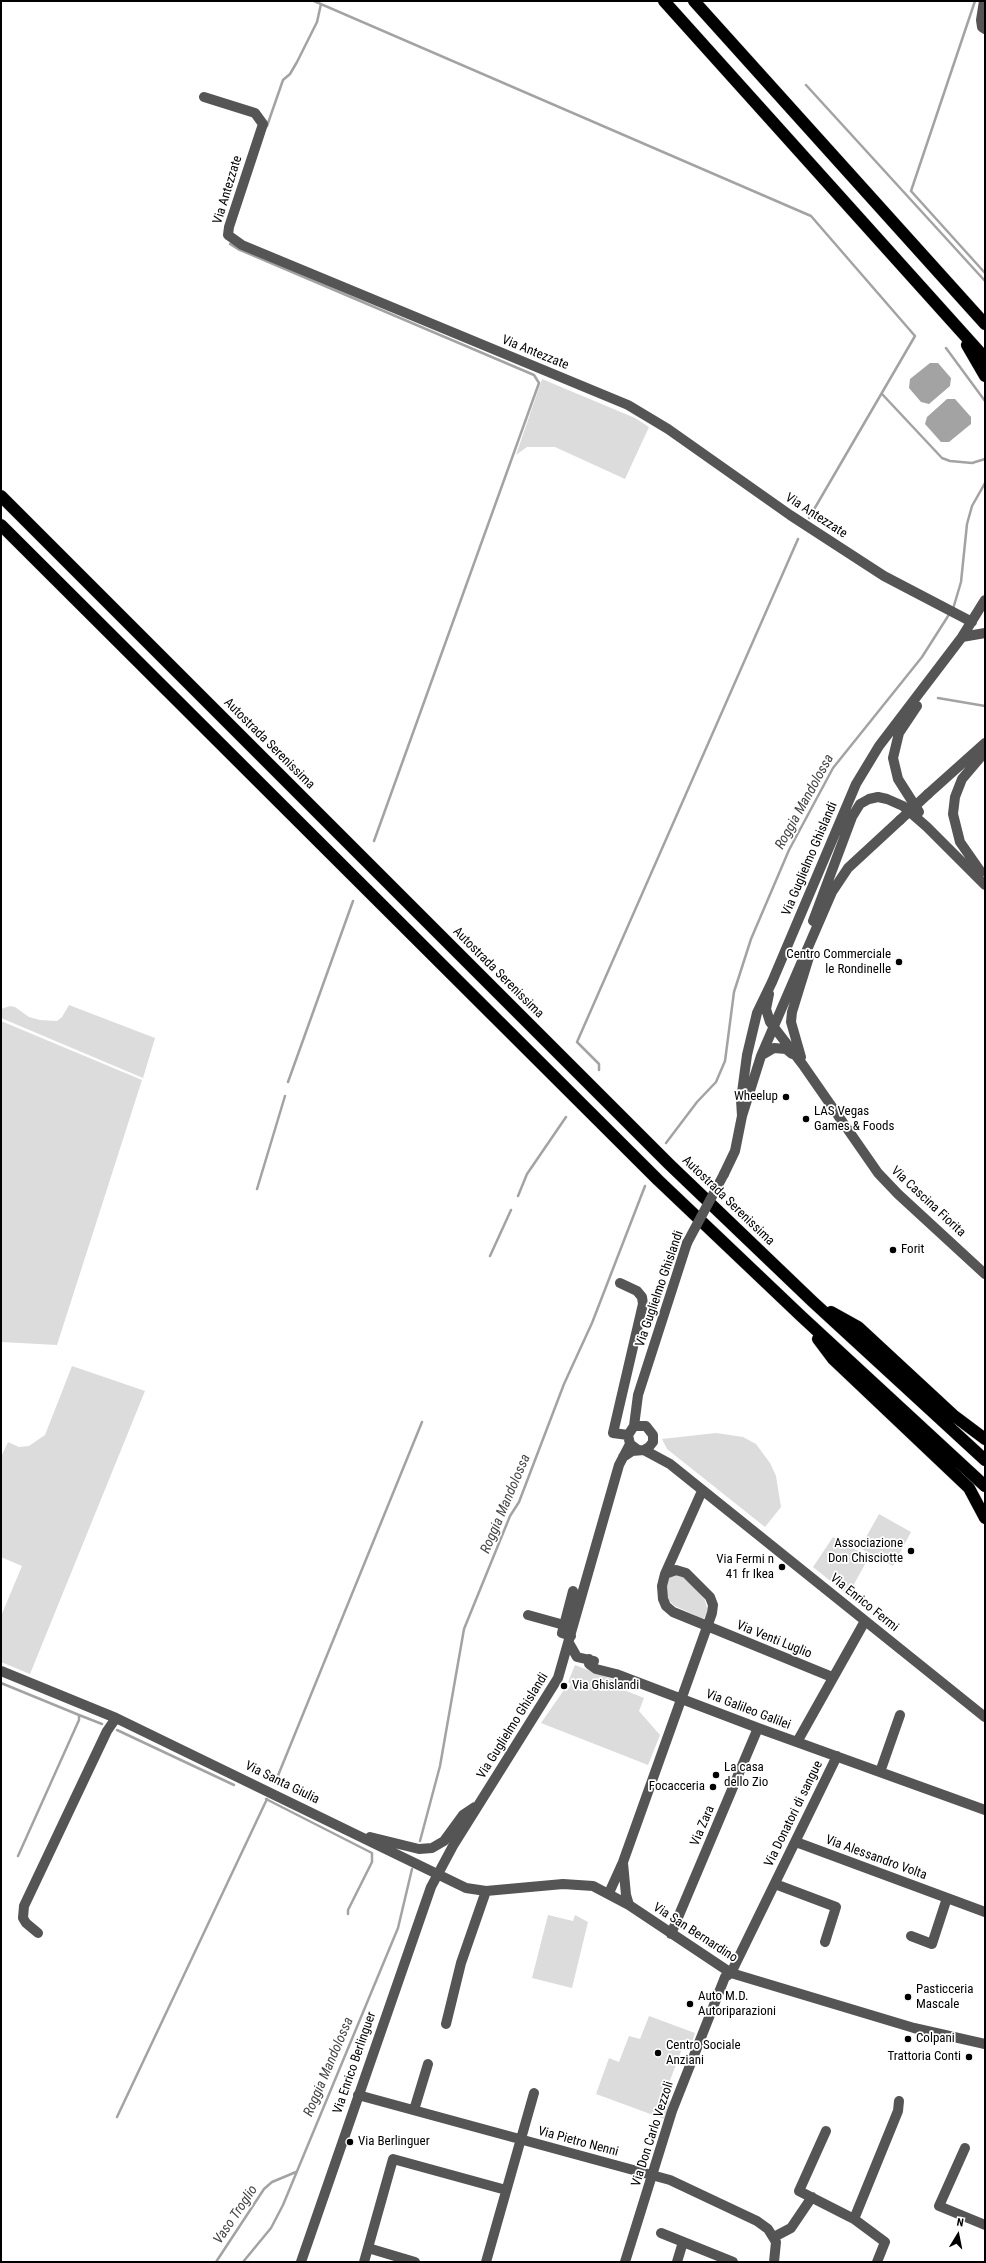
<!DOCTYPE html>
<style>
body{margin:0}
#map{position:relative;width:986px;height:2263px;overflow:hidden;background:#fff;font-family:"Roboto Condensed",sans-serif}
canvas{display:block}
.frame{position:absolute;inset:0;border:2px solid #000;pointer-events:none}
.north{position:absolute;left:938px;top:2215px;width:40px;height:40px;-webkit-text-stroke:3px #fff;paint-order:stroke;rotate:10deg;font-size:11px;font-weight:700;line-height:16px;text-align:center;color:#000}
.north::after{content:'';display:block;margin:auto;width:14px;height:18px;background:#000;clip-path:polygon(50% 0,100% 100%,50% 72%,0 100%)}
</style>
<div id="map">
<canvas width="986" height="2263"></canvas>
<div class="frame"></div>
<div class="north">N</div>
</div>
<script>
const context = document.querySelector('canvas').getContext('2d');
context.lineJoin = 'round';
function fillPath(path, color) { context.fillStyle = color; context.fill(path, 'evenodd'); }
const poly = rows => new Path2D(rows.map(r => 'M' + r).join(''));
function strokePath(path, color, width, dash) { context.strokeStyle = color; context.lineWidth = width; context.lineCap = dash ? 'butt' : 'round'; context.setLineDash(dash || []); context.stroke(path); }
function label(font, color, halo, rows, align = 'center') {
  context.font = font + ' "Roboto Condensed",sans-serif'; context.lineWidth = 3.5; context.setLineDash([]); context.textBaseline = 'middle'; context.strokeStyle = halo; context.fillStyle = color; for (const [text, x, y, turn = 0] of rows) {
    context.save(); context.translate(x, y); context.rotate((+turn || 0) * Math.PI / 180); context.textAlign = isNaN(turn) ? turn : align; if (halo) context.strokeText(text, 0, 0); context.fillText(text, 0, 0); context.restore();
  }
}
fillPath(poly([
 [542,379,635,418,649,427,625,479,555,447,527,447,516,455],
 [69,1005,155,1038,143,1078,1,1018,1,1009,10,1006,15,1007,29,1017,40,1020,57,1021,62,1017],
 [1,1021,142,1080,57,1345,1,1342],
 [72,1366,145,1391,30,1674,1,1662,1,1616,22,1566,1,1557,1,1457,8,1442,19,1447,29,1446,45,1435],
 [716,1433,743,1437,756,1444,770,1463,776,1476,781,1507,765,1527,667,1449,662,1439],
 [879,1514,911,1532,893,1566,860,1548],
 [833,1537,869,1557,848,1595,813,1567],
 [674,1573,684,1576,705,1600,708,1612,703,1619,675,1606,668,1600,666,1592,669,1576],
 [575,1665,622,1683,624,1690,644,1698,639,1711,660,1735,648,1765,541,1723,564,1690,567,1691,571,1684,568,1682],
 [548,1915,573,1921,575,1915,588,1922,572,1988,532,1978],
 [649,2016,695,2033,690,2048,683,2046,663,2099,670,2101,664,2119,596,2094,609,2058,619,2062,629,2036,640,2039]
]), '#dcdcdc');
fillPath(poly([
 [930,363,938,363,951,378,950,386,929,404,921,402,909,388,910,379],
 [947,399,955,399,971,417,971,424,949,442,941,442,925,424,927,417]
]), '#a3a3a3');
strokePath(poly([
 [314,1,811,216,915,336,809,518],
 [975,1,911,191,985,273],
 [806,85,985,281],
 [267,126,283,80,290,74,297,62,317,22,321,4],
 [230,244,238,249,534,375,539,383,374,841],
 [946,348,985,401],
 [882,394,942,458,950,461,972,463,985,459],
 [953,609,961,582,967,524,972,506,985,483],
 [938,698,985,706],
 [599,1070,599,1064,577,1042,798,539],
 [288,1082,353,901],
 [666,1143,697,1102,716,1082,725,1061,734,992,751,939,789,850,833,768,922,657,950,613],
 [257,1189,285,1096],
 [518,1196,527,1174,566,1117],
 [490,1256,511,1210],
 [1,1683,79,1715,79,1720,18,1856],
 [79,1715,102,1724],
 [117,1730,234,1785],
 [277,1778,422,1422],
 [266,1799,372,1853,372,1862,348,1910,348,1914],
 [420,1841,440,1766,464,1629,510,1516,519,1502,564,1384,592,1323,645,1186],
 [117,2117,267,1799],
 [216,2262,264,2189,272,2182,296,2172],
 [243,2262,271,2228,283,2205,398,1928,412,1869]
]), '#a3a3a3', 2.5);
const highway = poly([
 [664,1,985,358],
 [694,1,985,324],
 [967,345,985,376],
 [1,496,669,1164,812,1301,985,1460],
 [1,525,658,1180,801,1316,985,1486],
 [831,1312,858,1327,953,1415,985,1439],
 [818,1339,833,1359,969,1488,985,1518]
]);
strokePath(highway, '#dbdbdb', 13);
strokePath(poly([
 [984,1,981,20,982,27,985,29],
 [204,97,255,113,263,124,229,227,228,235,242,245,628,405,668,429,790,515,884,576,972,622],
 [962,637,985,633],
 [917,706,899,733,893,758,898,779,919,812],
 [928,794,985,743],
 [981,872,960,842,953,814,955,797,962,779,985,752],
 [813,921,852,817,860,804,869,799,878,797,887,799,903,806,927,827,985,885],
 [769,994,766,1009,770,1022,803,1065,878,1173,898,1194,985,1274],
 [762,1055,774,1048,786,1049,792,1054],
 [801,1057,791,1022,792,1012,809,957],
 [742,1116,741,1100,747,1055,757,1013,772,982,856,784,879,746,962,637,985,600],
 [724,1174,735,1151,742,1116,761,1056,832,892,848,868,900,820],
 [620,1283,637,1291,642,1297,643,1304,613,1433,628,1435],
 [634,1426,638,1395,687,1243],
 [644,1450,670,1464,985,1717],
 [623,1457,632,1451,644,1450,649,1447,653,1442,653,1435,646,1426,634,1426,628,1435,630,1444,638,1450],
 [702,1491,665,1574,662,1586,663,1599,666,1606,673,1612,832,1677],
 [528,1615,564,1625],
 [571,1636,562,1633,573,1591],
 [569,1643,577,1657,594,1661],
 [589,1659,589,1664,596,1669,616,1674,758,1728,985,1810],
 [1,1671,116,1718,466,1888,486,1891,563,1884,593,1886,629,1905,731,1973,914,2028,985,2044],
 [797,1742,865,1621],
 [880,1772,900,1715],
 [370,1837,419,1849,432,1848,444,1841,463,1815,475,1807],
 [796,1842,985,1912],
 [623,1863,626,1895,629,1905],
 [775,1884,836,1907,825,1942],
 [609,1893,623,1862,712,1613,713,1605,710,1597,686,1573,676,1570,665,1574],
 [38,1933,26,1923,23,1918,24,1906,107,1731,116,1718],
 [671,1934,758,1728],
 [911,1936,932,1944,947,1898],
 [446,2024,461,1963,486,1891],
 [358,2095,670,2180,757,2221,768,2229,776,2242,774,2262],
 [414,2110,428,2064],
 [826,2131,799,2191,854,2219,885,2242,877,2262],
 [965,2148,939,2206,985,2225],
 [854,2219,898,2111,899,2101],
 [661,2233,733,2262],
 [774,2237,791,2228,812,2197],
 [368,2248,415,2262],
 [301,2262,431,1887,454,1844,558,1678,619,1465,630,1444],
 [364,2262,393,2159,506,2190],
 [486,2262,534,2093],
 [625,2262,672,2111,725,1977,731,1973,837,1756],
 [677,2262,683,2242]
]), '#555', 10);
strokePath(highway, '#000', 12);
strokePath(poly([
 [900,820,928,794],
 [687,1243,724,1174]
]), '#555', 10);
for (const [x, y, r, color] of [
 [899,962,4,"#000"],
 [786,1097,4,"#000"],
 [806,1119,4,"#000"],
 [893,1250,4,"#000"],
 [911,1551,4,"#000"],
 [782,1567,4,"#000"],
 [564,1686,4,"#000"],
 [716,1775,4,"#000"],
 [713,1787,4,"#000"],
 [908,1997,4,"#000"],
 [690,2004,4,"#000"],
 [908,2039,4,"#000"],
 [658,2053,4,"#000"],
 [969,2057,4,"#000"],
 [350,2142,4,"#000"]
]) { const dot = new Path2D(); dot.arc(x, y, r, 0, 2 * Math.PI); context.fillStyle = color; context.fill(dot); strokePath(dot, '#fff', 1.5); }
label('13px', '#000', '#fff', [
 ["Via Antezzate",228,190,-73],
 ["Via Antezzate",535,353,22],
 ["Via Antezzate",816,516,33],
 ["Autostrada Serenissima",269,744,45],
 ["Via Guglielmo Ghislandi",810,859,-67],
 ["Autostrada Serenissima",498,973,45],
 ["Autostrada Serenissima",728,1201,44],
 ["Via Cascina Fiorita",928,1202,43],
 ["Via Guglielmo Ghislandi",660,1289,-71],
 ["Via Enrico Fermi",864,1603,39],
 ["Via Venti Luglio",774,1640,22],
 ["Via Galileo Galilei",748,1710,21],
 ["Via Guglielmo Ghislandi",513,1726,-58],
 ["Via Santa Giulia",282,1783,26],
 ["Via Donatori di sangue",794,1814,-64],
 ["Via Zara",703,1826,-67],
 ["Via Alessandro Volta",876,1858,20],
 ["Via San Bernardino",695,1933,33],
 ["Via Enrico Berlinguer",355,2063,-71],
 ["Via Don Carlo Vezzoli",653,2134,-72],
 ["Via Pietro Nenni",578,2142,15]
]);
label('13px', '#000', '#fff', [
 ["Centro Commerciale",891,955,"right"],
 ["le Rondinelle",891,970,"right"],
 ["Wheelup",778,1097,"right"],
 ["LAS Vegas",814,1112],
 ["Games & Foods",814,1127],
 ["Forit",901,1250],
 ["Associazione",903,1544,"right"],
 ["Don Chisciotte",903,1559,"right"],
 ["Via Fermi n",774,1560,"right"],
 ["41 fr Ikea",774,1575,"right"],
 ["Via Ghislandi",572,1686],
 ["La casa",724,1768],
 ["dello Zio",724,1783],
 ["Focacceria",705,1787,"right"],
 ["Pasticceria",916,1990],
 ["Mascale",916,2005],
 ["Auto M.D.",698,1997],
 ["Autoriparazioni",698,2012],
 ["Colpani",916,2039],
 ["Centro Sociale",666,2046],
 ["Anziani",666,2061],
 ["Trattoria Conti",961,2057,"right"],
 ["Via Berlinguer",358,2142]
], 'left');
label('italic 14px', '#444', '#fff', [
 ["Roggia Mandolossa",805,802,-61],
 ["Roggia Mandolossa",506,1504,-67],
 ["Roggia Mandolossa",329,2067,-67],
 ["Vaso Troglio",236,2215,-56]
]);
</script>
